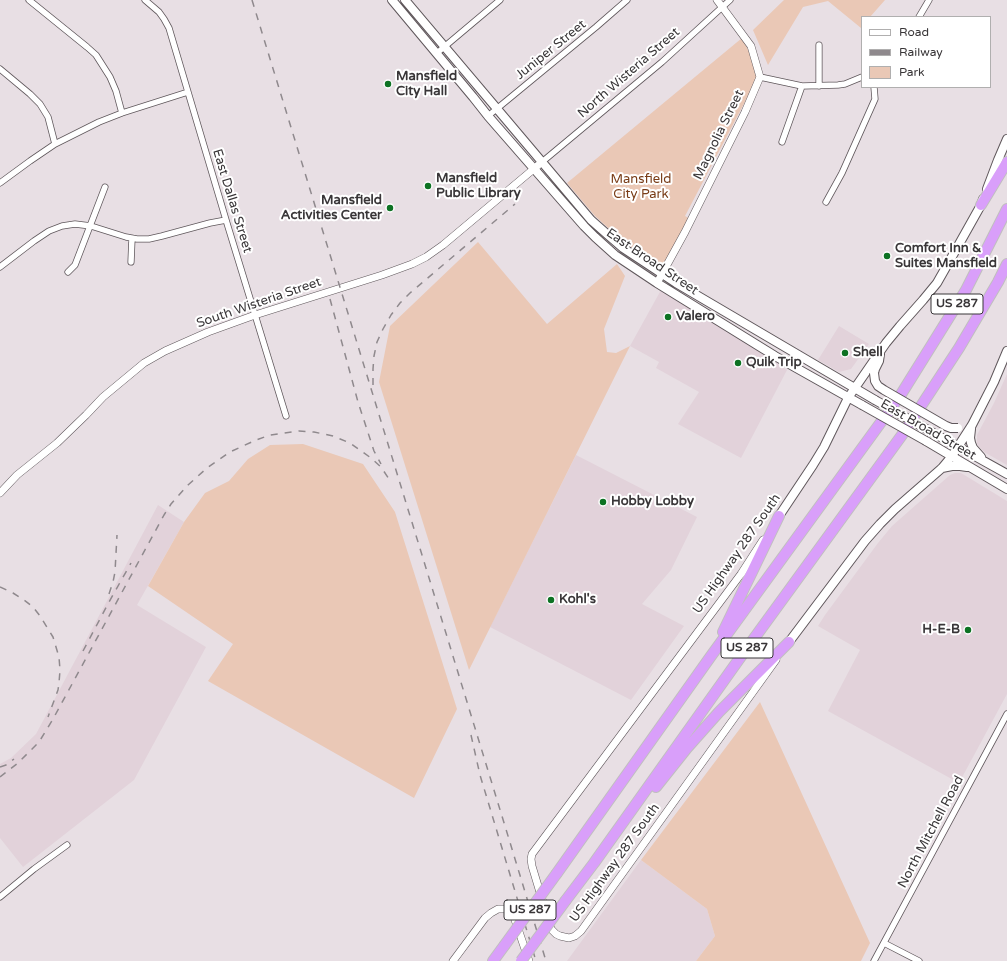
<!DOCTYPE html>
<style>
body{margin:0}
#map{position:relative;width:1007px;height:961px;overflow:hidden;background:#e8dfe4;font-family:"Varela Round",sans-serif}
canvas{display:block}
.legend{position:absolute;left:861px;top:16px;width:130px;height:72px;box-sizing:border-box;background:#fff;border:1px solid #b0afaf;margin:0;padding:5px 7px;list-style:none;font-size:12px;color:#393638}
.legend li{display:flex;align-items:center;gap:8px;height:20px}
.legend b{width:20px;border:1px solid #b0afaf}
</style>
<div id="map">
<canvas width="1007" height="961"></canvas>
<ul class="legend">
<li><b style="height:5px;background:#fff"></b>Road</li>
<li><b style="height:5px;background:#8f898d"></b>Railway</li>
<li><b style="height:11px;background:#eac8b6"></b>Park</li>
</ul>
</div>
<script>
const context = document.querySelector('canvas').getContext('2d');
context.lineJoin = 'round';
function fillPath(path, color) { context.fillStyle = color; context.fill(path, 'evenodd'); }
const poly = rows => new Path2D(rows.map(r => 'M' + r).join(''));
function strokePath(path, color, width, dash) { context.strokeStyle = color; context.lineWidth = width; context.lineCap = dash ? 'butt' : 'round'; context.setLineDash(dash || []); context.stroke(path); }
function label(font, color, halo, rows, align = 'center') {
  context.font = font + ' "Varela Round",sans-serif'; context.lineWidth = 4; context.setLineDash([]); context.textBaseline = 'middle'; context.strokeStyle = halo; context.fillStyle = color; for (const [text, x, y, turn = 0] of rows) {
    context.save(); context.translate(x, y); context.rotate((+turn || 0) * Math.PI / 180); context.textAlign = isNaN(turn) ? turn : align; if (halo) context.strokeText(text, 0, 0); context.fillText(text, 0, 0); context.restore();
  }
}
fillPath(poly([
 [661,290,712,320,787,370,741,458,678,424,699,392,656,368,659,362,630,346],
 [839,326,869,344,851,369,839,372,818,360],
 [1007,374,1007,465,984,452,977,444,977,435,994,403],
 [576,455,697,517,671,570,642,604,684,626,631,700,490,627],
 [955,473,961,473,1007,501,1007,694,959,783,828,711,860,650,818,626,825,615,878,543,892,526,950,475],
 [158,505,184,522,137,605,206,647,134,780,23,867,0,838,0,764,11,758,36,734],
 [641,860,707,909,715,936,696,961,567,961]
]), '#e2d2da');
fillPath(poly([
 [784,0,885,0,870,17,862,17,862,27,861,28,828,1,803,7,768,65,753,30],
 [742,38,753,59,758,77,685,216,694,221,662,267,646,258,616,235,595,216,567,183],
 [478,242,547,324,617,264,625,276,604,329,607,352,616,353,630,346,469,670,379,382,390,326],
 [303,444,363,464,395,512,457,709,414,798,208,681,233,644,148,586,184,522,205,493,229,481,248,459,270,445],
 [760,702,870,943,861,961,696,961,715,936,707,909,641,860]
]), '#eac8b6');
const minor = poly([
 [29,0,87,47,96,55,110,77,116,91,122,113],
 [145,0,159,12,164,19,169,28,226,220,286,416],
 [919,17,929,0],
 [437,53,500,0],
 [0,69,30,94,40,104,48,117,55,144],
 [760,77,802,86,838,85,845,84,862,77],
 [819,86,819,45],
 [488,116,596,27,627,0],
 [782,142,802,86],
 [542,162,662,62,730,0],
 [0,183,30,161,55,144,99,122,122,113,188,92],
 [826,202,842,173,875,99,874,87],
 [131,262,132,238],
 [0,267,34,241,49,231,62,226,75,224,91,226,126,237,137,239,149,239,162,236,210,223,226,220],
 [68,272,75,265,105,187],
 [0,897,34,869,67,845],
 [884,943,919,961],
 [874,961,1007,714]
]);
const tertiary = poly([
 [657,283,685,232,745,112,760,77,751,46,717,0],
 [0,493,17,475,57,443,86,415,103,397,144,363,165,351,208,332,255,315,382,275,412,264,426,257,443,245,542,162],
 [763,540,741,574,532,854,531,859,532,866,551,929,556,934,560,936,569,938,575,936,581,931,776,660],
 [453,961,485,918,491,913,498,909,504,909,510,911,514,917,529,961]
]);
const secondary = poly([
 [392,0,473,97,488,116,584,226,595,237,615,255,657,283,775,356,862,405],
 [405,0,542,162,591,220,608,235,623,248,676,283,875,400],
 [987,189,998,160,1007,139],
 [874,373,875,369,879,361,880,354],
 [971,429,970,438,971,443,973,448,981,457],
 [928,430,1007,474],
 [926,441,1007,489],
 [942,468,952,466,960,466,967,467],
 [779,516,813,465,824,447,848,398,886,343,900,326,923,300,937,283,958,246,981,205,983,199],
 [789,642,865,541,880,524,895,509,942,468,952,456,972,425,994,382,1007,351]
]);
const motorway = poly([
 [981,205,1007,162],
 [723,632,779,516],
 [656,787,687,748,719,712,789,642],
 [557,873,711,656,900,396,966,290,1007,209],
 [566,900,594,863,742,655,902,435,959,348,998,282,1007,264],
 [493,961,504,946]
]);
strokePath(minor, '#5f575b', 7);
strokePath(tertiary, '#5f575b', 8);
strokePath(secondary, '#5f575b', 10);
strokePath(motorway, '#c0bfbf', 12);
strokePath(minor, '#fff', 5.5);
strokePath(tertiary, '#fff', 7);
strokePath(secondary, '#fff', 8);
strokePath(motorway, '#d99ffa', 10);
strokePath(poly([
 [252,0,505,826,546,961],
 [330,299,358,402,374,451,381,464],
 [373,385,373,369,374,356,377,342,383,329,391,315,400,303,410,293,515,204],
 [0,587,13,593,24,600,33,607,40,616,53,637,59,657,60,670,59,683,58,690,48,717],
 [109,594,113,582,115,572,117,535],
 [83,651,109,602,131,563],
 [471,735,480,775,536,961],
 [0,767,6,765,14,759],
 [0,777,18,763,39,742,53,719,164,515,171,504,188,485,207,468,230,452,256,440,270,435,299,431,314,432,333,436,350,443,371,458,381,467,391,482]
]), '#8f898d', 1.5, [7, 7]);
const secondaryBridge = poly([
 [874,373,875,381,878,386,884,390,946,426,951,428,958,428],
 [875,400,928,430],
 [862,405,926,441]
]);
const motorwayBridge = poly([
 [504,946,557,873],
 [521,961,566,900]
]);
strokePath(secondaryBridge, '#5f575b', 10, []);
strokePath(motorwayBridge, '#c0bfbf', 12, []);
strokePath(secondaryBridge, '#fff', 8);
strokePath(motorwayBridge, '#d99ffa', 10);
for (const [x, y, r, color] of [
 [388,84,4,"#0d7223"],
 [428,186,4,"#0d7223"],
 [390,208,4,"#0d7223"],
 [887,256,4,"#0d7223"],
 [668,317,4,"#0d7223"],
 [845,353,4,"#0d7223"],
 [738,363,4,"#0d7223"],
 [603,502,4,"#0d7223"],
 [551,600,4,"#0d7223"],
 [968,630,4,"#0d7223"]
]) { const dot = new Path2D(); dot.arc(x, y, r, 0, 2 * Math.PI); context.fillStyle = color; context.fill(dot); strokePath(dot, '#fff', 1.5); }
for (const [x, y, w] of [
 [957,304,52],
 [747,648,52],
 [530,910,52]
]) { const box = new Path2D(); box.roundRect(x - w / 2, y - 10, w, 20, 3); context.fillStyle = '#fff'; context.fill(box); strokePath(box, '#393638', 1); }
label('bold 12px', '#393638', null, [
 ["US 287",957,304],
 ["US 287",747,648],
 ["US 287",530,910]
]);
label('13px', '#393638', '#fff', [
 ["Juniper Street",551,50,-39],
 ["North Wisteria Street",629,73,-41],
 ["Magnolia Street",719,135,-64],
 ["East Dallas Street",232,201,73],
 ["East Broad Street",652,262,34],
 ["South Wisteria Street",259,303,-19],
 ["East Broad Street",928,430,30],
 ["US Highway 287 South",737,554,-55],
 ["North Mitchell Road",931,832,-62],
 ["US Highway 287 South",615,863,-54]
]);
label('bold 13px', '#393638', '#fff', [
 ["Mansfield",396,77],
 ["City Hall",396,92],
 ["Mansfield",436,179],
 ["Public Library",436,194],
 ["Mansfield",382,201,"right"],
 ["Activities Center",382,216,"right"],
 ["Comfort Inn &",895,249],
 ["Suites Mansfield",895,264],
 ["Valero",676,317],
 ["Shell",853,353],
 ["Quik Trip",746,363],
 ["Hobby Lobby",611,502],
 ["Kohl's",559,600],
 ["H-E-B",960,630,"right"]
], 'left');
label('13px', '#793c17', '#fff', [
 ["Mansfield",641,180],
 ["City Park",641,195]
]);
</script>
